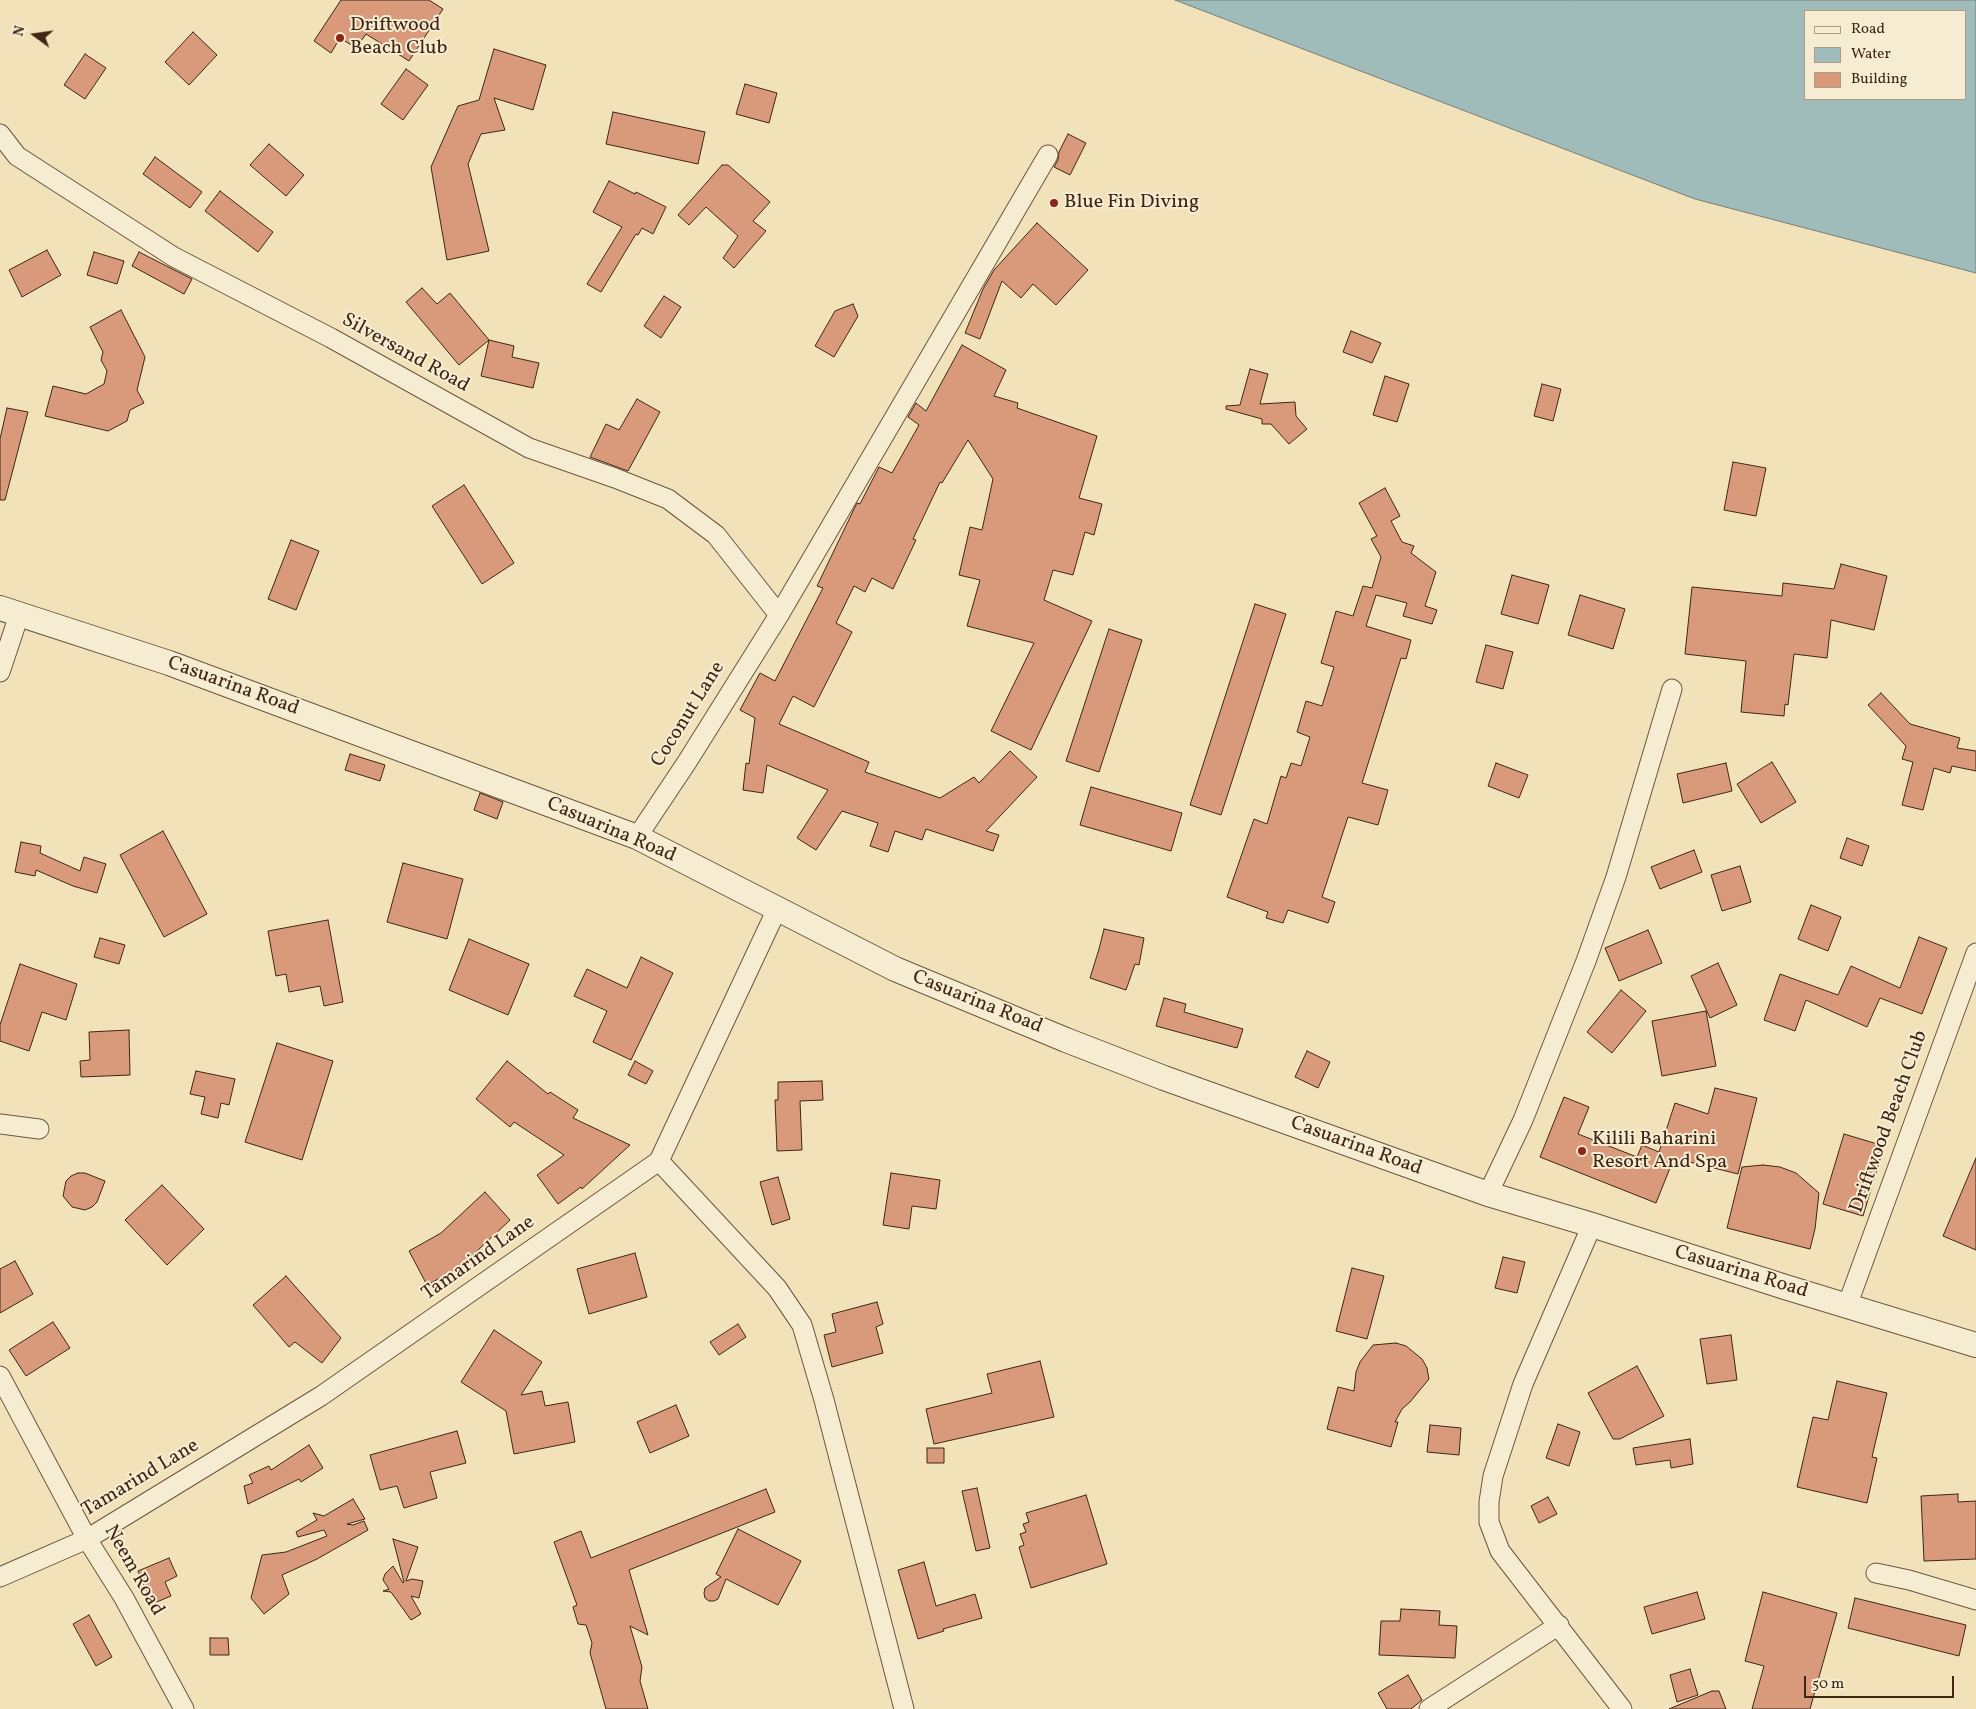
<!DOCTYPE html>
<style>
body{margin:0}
#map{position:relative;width:1976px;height:1709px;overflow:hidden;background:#f1e2ba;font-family:Vollkorn,serif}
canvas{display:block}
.legend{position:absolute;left:1804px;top:10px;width:162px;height:90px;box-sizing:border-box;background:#f6ecd2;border:1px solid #ad9d86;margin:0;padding:6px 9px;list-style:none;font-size:15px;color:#3f2615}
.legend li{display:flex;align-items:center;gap:10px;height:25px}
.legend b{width:25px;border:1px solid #ad9d86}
.north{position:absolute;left:10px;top:10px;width:50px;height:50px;-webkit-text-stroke:4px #f6ecd2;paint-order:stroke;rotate:284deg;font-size:14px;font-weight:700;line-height:20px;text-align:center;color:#3f2615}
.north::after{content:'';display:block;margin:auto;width:18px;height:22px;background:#3f2615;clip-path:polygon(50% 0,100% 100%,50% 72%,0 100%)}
.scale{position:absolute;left:1804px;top:1676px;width:150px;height:22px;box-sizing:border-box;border:2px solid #3f2615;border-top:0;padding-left:6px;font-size:15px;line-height:18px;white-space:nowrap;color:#3f2615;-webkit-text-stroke:4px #f6ecd2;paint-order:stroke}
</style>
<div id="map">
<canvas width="1976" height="1709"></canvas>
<ul class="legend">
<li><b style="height:6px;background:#f6ecd2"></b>Road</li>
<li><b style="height:14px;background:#9fbbba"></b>Water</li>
<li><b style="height:14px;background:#d99a7c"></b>Building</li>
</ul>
<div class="north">N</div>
<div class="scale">50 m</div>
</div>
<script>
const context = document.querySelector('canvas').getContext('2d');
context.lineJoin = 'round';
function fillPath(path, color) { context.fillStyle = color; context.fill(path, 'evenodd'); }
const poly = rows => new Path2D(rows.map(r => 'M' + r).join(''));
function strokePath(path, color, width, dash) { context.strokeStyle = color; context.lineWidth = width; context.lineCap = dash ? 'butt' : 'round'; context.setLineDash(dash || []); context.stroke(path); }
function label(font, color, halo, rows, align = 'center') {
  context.font = font + ' Vollkorn,serif'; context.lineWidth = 4; context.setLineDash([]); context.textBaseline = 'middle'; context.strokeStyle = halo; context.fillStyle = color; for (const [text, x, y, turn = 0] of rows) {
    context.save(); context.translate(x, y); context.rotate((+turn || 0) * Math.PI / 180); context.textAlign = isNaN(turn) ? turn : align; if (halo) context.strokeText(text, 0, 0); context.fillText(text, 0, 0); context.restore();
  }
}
const water = poly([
 [1175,0,1976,0,1976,273,1695,199,1175,0],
 [1805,11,1965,11,1965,99,1805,99,1805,11]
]);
fillPath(water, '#9fbbba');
strokePath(water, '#797f78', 1);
const building = poly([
 [341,0,429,0,443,9,409,61,366,34,356,48,340,38,331,53,314,41,341,0],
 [193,32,217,55,189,85,165,62,193,32],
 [494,49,546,65,533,110,494,98,505,130,481,134,468,164,489,251,447,260,431,167,458,106,479,100,494,49],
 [85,54,106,68,85,99,64,85,85,54],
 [406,69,428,85,403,120,381,104,406,69],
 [745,84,777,93,769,123,736,114,745,84],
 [613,112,705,132,698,164,606,144,613,112],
 [1068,134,1086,143,1070,175,1054,167,1058,160,1059,152,1068,134],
 [269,144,304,175,286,196,250,165,269,144],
 [155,157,202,192,190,208,143,174,155,157],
 [722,165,728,165,770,202,753,221,766,231,734,268,723,258,738,236,706,207,689,225,678,215,722,165],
 [609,181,635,194,636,192,666,207,653,234,642,228,638,235,636,234,601,292,587,284,622,227,593,212,609,181],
 [220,191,273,232,258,252,205,211,220,191],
 [1037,223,1088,270,1056,305,1033,284,1021,298,1002,281,980,339,965,333,983,289,994,270,1037,223],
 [47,250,61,275,22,297,9,270,47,250],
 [94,252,124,261,117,284,87,275,94,252],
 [139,252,192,279,184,294,132,266,139,252],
 [422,288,437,304,450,293,489,340,514,346,512,357,539,363,533,388,481,376,489,340,459,365,406,302,422,288],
 [664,296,681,307,661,338,644,326,664,296],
 [853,304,858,316,834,357,815,346,835,311,853,304],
 [121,310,145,357,137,390,144,403,130,410,127,421,108,431,45,416,53,386,86,394,104,384,107,371,101,360,103,352,90,327,121,310],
 [1351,331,1381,343,1372,363,1343,352,1351,331],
 [962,345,1006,370,994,396,1018,403,1017,408,1097,436,1079,498,1102,504,1094,535,1085,532,1073,575,1053,570,1044,600,1092,621,1031,750,991,731,1034,643,967,626,980,580,959,575,970,527,982,530,993,479,968,440,942,483,940,482,913,539,916,540,893,589,872,578,865,592,854,586,836,623,852,632,814,707,793,696,779,724,869,762,865,772,940,798,974,777,979,783,1010,751,1037,777,986,831,999,835,993,851,926,829,922,840,895,831,888,852,870,846,878,823,842,811,816,850,797,838,828,790,767,765,763,793,743,790,746,763,749,764,755,718,740,710,760,673,775,681,823,588,817,586,855,507,857,503,860,504,879,467,892,473,919,425,908,417,916,403,926,411,962,345],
 [1250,369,1268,374,1260,404,1295,402,1296,416,1307,429,1289,444,1271,424,1262,424,1262,419,1226,409,1226,406,1240,405,1250,369],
 [1385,376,1409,384,1397,422,1373,415,1385,376],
 [1542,384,1561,389,1553,421,1534,416,1542,384],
 [637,399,660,412,628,471,590,457,606,424,619,430,637,399],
 [7,408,28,412,5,500,0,500,0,439,7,408],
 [1733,462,1766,468,1756,516,1724,510,1733,462],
 [464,485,514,563,482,584,432,506,464,485],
 [1385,488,1400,516,1391,521,1402,542,1414,546,1411,553,1436,572,1425,606,1437,610,1432,624,1403,616,1407,603,1376,595,1366,626,1411,640,1406,659,1401,658,1362,783,1388,790,1378,825,1348,817,1322,897,1335,902,1328,923,1288,910,1283,923,1266,918,1268,912,1227,897,1254,819,1267,824,1281,776,1286,778,1291,763,1301,766,1310,737,1297,732,1306,701,1322,706,1334,667,1321,663,1336,611,1353,616,1363,586,1372,588,1381,557,1371,539,1377,536,1359,503,1385,488],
 [291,540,319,551,296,610,268,599,291,540],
 [1841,564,1887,576,1874,630,1831,620,1827,658,1794,654,1788,705,1785,704,1784,716,1741,712,1746,661,1685,654,1692,587,1782,596,1783,583,1834,589,1841,564],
 [1512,575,1549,585,1538,624,1501,614,1512,575],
 [1580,595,1625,609,1613,649,1568,635,1580,595],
 [1255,604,1286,614,1221,815,1190,805,1255,604],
 [1109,629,1142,640,1099,772,1066,761,1109,629],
 [1486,645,1513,652,1503,689,1476,682,1486,645],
 [1881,693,1910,724,1960,738,1957,748,1976,751,1976,771,1952,766,1950,773,1934,768,1923,810,1902,805,1913,762,1902,759,1906,746,1868,705,1881,693],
 [350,754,385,765,380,781,345,770,350,754],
 [1772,762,1796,802,1761,823,1737,784,1772,762],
 [1496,763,1528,775,1519,798,1488,786,1496,763],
 [1726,763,1732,791,1683,803,1677,774,1726,763],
 [1091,787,1182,813,1171,851,1080,825,1091,787],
 [480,793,503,802,497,819,474,810,480,793],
 [163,831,207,914,164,937,120,855,163,831],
 [1847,838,1869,846,1862,866,1840,858,1847,838],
 [21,842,41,846,40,853,80,871,84,857,106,864,97,893,73,886,36,870,35,876,15,872,21,842],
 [1694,850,1702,872,1660,889,1651,867,1694,850],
 [403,863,463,879,447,939,387,922,403,863],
 [1740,866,1751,902,1722,911,1711,875,1740,866],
 [1811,905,1841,917,1828,951,1798,939,1811,905],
 [328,920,343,1002,324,1006,320,986,289,992,286,974,276,976,268,931,328,920],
 [1104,929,1144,938,1139,965,1135,964,1126,990,1090,978,1099,949,1104,929],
 [1648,930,1662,963,1619,981,1605,948,1648,930],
 [1919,937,1947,948,1922,1014,1880,998,1867,1027,1806,1000,1795,1031,1764,1020,1780,974,1838,995,1851,966,1900,988,1919,937],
 [100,938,125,945,119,964,94,957,100,938],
 [469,939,529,964,508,1015,449,990,469,939],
 [641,957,673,973,631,1060,593,1042,607,1011,574,996,587,969,627,988,641,957],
 [1718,963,1737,1005,1710,1018,1691,976,1718,963],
 [20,964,77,984,66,1020,42,1012,29,1051,0,1041,0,1025,20,964],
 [1621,990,1646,1011,1612,1053,1587,1032,1621,990],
 [1164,998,1186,1004,1184,1012,1243,1029,1237,1048,1156,1026,1164,998],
 [1706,1011,1716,1066,1662,1076,1652,1021,1706,1011],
 [129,1030,130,1075,81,1077,80,1061,90,1060,89,1032,129,1030],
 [277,1043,333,1061,302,1160,245,1142,277,1043],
 [1307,1051,1330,1062,1318,1088,1295,1077,1307,1051],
 [507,1061,548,1094,550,1092,578,1110,573,1118,630,1145,582,1189,581,1187,558,1204,537,1175,564,1155,514,1122,510,1127,476,1099,507,1061],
 [635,1061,653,1071,646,1084,628,1075,635,1061],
 [196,1071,235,1079,229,1105,221,1103,218,1118,201,1114,205,1097,190,1094,196,1071],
 [822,1081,823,1100,800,1101,802,1150,777,1151,775,1100,778,1100,778,1082,822,1081],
 [1715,1088,1757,1098,1738,1174,1674,1158,1656,1203,1540,1157,1564,1097,1589,1107,1578,1134,1637,1157,1642,1145,1659,1152,1675,1103,1708,1114,1715,1088],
 [1844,1134,1884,1146,1863,1216,1823,1204,1844,1134],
 [1976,1158,1976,1250,1943,1236,1976,1158],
 [1763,1165,1780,1167,1796,1173,1819,1193,1815,1229,1810,1249,1727,1228,1742,1167,1763,1165],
 [78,1173,85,1173,105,1181,97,1202,92,1207,85,1210,72,1207,63,1196,66,1181,71,1176,78,1173],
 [891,1173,940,1180,936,1209,912,1206,909,1229,883,1225,891,1173],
 [778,1177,790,1219,772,1225,760,1182,778,1177],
 [162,1185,204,1229,167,1265,125,1220,162,1185],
 [485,1192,510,1220,460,1267,427,1285,409,1251,441,1233,485,1192],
 [635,1253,647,1297,589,1314,577,1269,635,1253],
 [1503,1257,1525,1262,1517,1293,1495,1288,1503,1257],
 [15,1261,33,1294,0,1313,0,1269,15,1261],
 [1352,1268,1384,1276,1367,1339,1336,1331,1352,1268],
 [286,1276,341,1338,322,1363,295,1342,289,1347,253,1305,286,1276],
 [877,1302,883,1324,876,1327,883,1353,832,1367,824,1335,836,1332,832,1314,877,1302],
 [53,1322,70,1348,26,1376,9,1350,53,1322],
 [738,1324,746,1337,719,1355,710,1342,738,1324],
 [494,1330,542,1362,521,1395,542,1391,545,1406,568,1402,575,1442,514,1454,506,1411,461,1382,494,1330],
 [1731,1335,1737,1380,1707,1384,1700,1339,1731,1335],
 [1396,1343,1406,1346,1422,1359,1427,1368,1429,1379,1410,1402,1402,1409,1395,1422,1398,1422,1391,1447,1327,1429,1338,1387,1354,1391,1356,1372,1360,1362,1373,1345,1396,1343],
 [1040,1361,1054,1417,934,1444,926,1409,992,1393,987,1374,1040,1361],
 [1637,1366,1664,1416,1620,1439,1613,1439,1588,1393,1637,1366],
 [1837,1381,1887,1393,1872,1457,1877,1458,1867,1503,1797,1487,1813,1417,1828,1420,1837,1381],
 [676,1405,689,1436,650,1453,637,1422,676,1405],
 [1558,1424,1580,1432,1569,1466,1546,1458,1558,1424],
 [1430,1425,1461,1428,1459,1455,1427,1452,1430,1425],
 [457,1431,466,1463,430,1472,437,1498,404,1508,397,1486,380,1490,370,1455,457,1431],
 [1690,1439,1693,1464,1671,1468,1670,1460,1636,1465,1633,1448,1690,1439],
 [309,1445,323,1468,301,1482,299,1479,248,1504,244,1486,253,1483,249,1475,269,1466,271,1470,309,1445],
 [927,1448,944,1448,944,1463,927,1463,927,1448],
 [977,1488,990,1548,976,1551,962,1491,977,1488],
 [766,1489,775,1512,629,1570,648,1635,630,1626,642,1667,640,1681,648,1709,606,1709,590,1653,592,1643,586,1625,578,1624,573,1607,577,1605,554,1542,581,1531,591,1558,766,1489],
 [1958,1494,1958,1502,1976,1501,1976,1559,1924,1561,1921,1496,1958,1494],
 [1086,1495,1107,1564,1031,1588,1019,1547,1024,1545,1020,1534,1026,1532,1023,1524,1029,1522,1026,1513,1086,1495],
 [1548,1497,1557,1514,1539,1523,1531,1506,1548,1497],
 [353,1499,365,1519,347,1524,353,1525,364,1521,368,1530,317,1559,282,1575,289,1594,264,1614,251,1598,262,1555,286,1552,327,1536,324,1530,298,1537,296,1532,317,1520,313,1513,324,1516,353,1499],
 [738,1529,801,1561,778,1605,726,1579,718,1599,714,1601,709,1601,705,1598,704,1593,705,1588,721,1577,716,1574,738,1529],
 [393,1539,418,1547,406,1581,412,1579,423,1581,419,1598,411,1596,421,1614,411,1620,391,1592,383,1591,389,1589,383,1580,385,1574,393,1566,403,1583,404,1582,393,1539],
 [169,1558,177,1576,165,1582,171,1596,152,1604,138,1571,169,1558],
 [924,1562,936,1606,975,1594,982,1618,943,1629,944,1631,918,1639,898,1570,924,1562],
 [1697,1592,1705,1619,1652,1634,1644,1607,1697,1592],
 [1763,1592,1837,1613,1810,1709,1752,1709,1764,1666,1745,1661,1763,1592],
 [1855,1598,1966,1625,1959,1656,1848,1628,1855,1598],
 [1401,1609,1440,1611,1439,1625,1457,1626,1455,1658,1379,1655,1381,1621,1400,1621,1401,1609],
 [89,1615,112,1657,96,1666,73,1624,89,1615],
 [210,1638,228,1638,229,1655,210,1655,210,1638],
 [1690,1669,1698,1695,1677,1702,1670,1675,1690,1669],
 [1408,1675,1422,1700,1411,1709,1387,1709,1378,1693,1408,1675],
 [1712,1691,1719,1691,1726,1709,1669,1709,1712,1691]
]);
fillPath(building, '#d99a7c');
strokePath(building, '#3f2615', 1);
const minor = poly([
 [0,134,17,156,174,257,331,338,529,448,615,478,668,499,716,535,779,615],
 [0,672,19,615],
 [637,837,687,762,779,615,1048,155],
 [0,1124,39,1129],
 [659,1161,777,1288,802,1325,824,1400,904,1709],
 [1488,1194,1523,1120,1586,961,1616,877,1672,689],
 [1592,1225,1523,1384,1493,1476,1489,1502,1489,1522,1500,1551,1622,1709],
 [1847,1306,1976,953],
 [0,1376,87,1539,124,1598,184,1709],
 [1876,1573,1909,1580,1976,1600],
 [0,1577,87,1539,321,1396,659,1161,777,909],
 [1429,1709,1559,1625]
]);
const tertiary = poly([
 [0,608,169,663,637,837,895,969,1066,1040,1164,1078,1488,1194,1592,1225,1785,1287,1976,1345]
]);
strokePath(minor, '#6c553e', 21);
strokePath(tertiary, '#6c553e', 26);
strokePath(minor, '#f6ecd2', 19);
strokePath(tertiary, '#f6ecd2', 24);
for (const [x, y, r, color] of [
 [340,38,5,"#8f2418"],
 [1054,203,5,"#8f2418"],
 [1582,1151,5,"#8f2418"]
]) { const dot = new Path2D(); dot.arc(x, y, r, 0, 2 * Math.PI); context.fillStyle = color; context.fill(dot); strokePath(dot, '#f6ecd2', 2); }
label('20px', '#3f2615', '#f6ecd2', [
 ["Driftwood",350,26],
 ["Beach Club",350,49],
 ["Blue Fin Diving",1064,203],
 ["Kilili Baharini",1592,1140],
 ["Resort And Spa",1592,1163]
], 'left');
label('20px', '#3f2615', '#f6ecd2', [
 ["Silversand Road",405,354,29],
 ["Casuarina Road",233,687,20],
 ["Coconut Lane",689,715,-58],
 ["Casuarina Road",611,831,23],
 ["Casuarina Road",977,1003,22],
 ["Driftwood Beach Club",1890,1122,-70],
 ["Casuarina Road",1356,1147,20],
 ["Tamarind Lane",479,1259,-35],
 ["Casuarina Road",1741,1273,17],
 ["Tamarind Lane",141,1479,-31],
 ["Neem Road",133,1571,60]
]);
</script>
